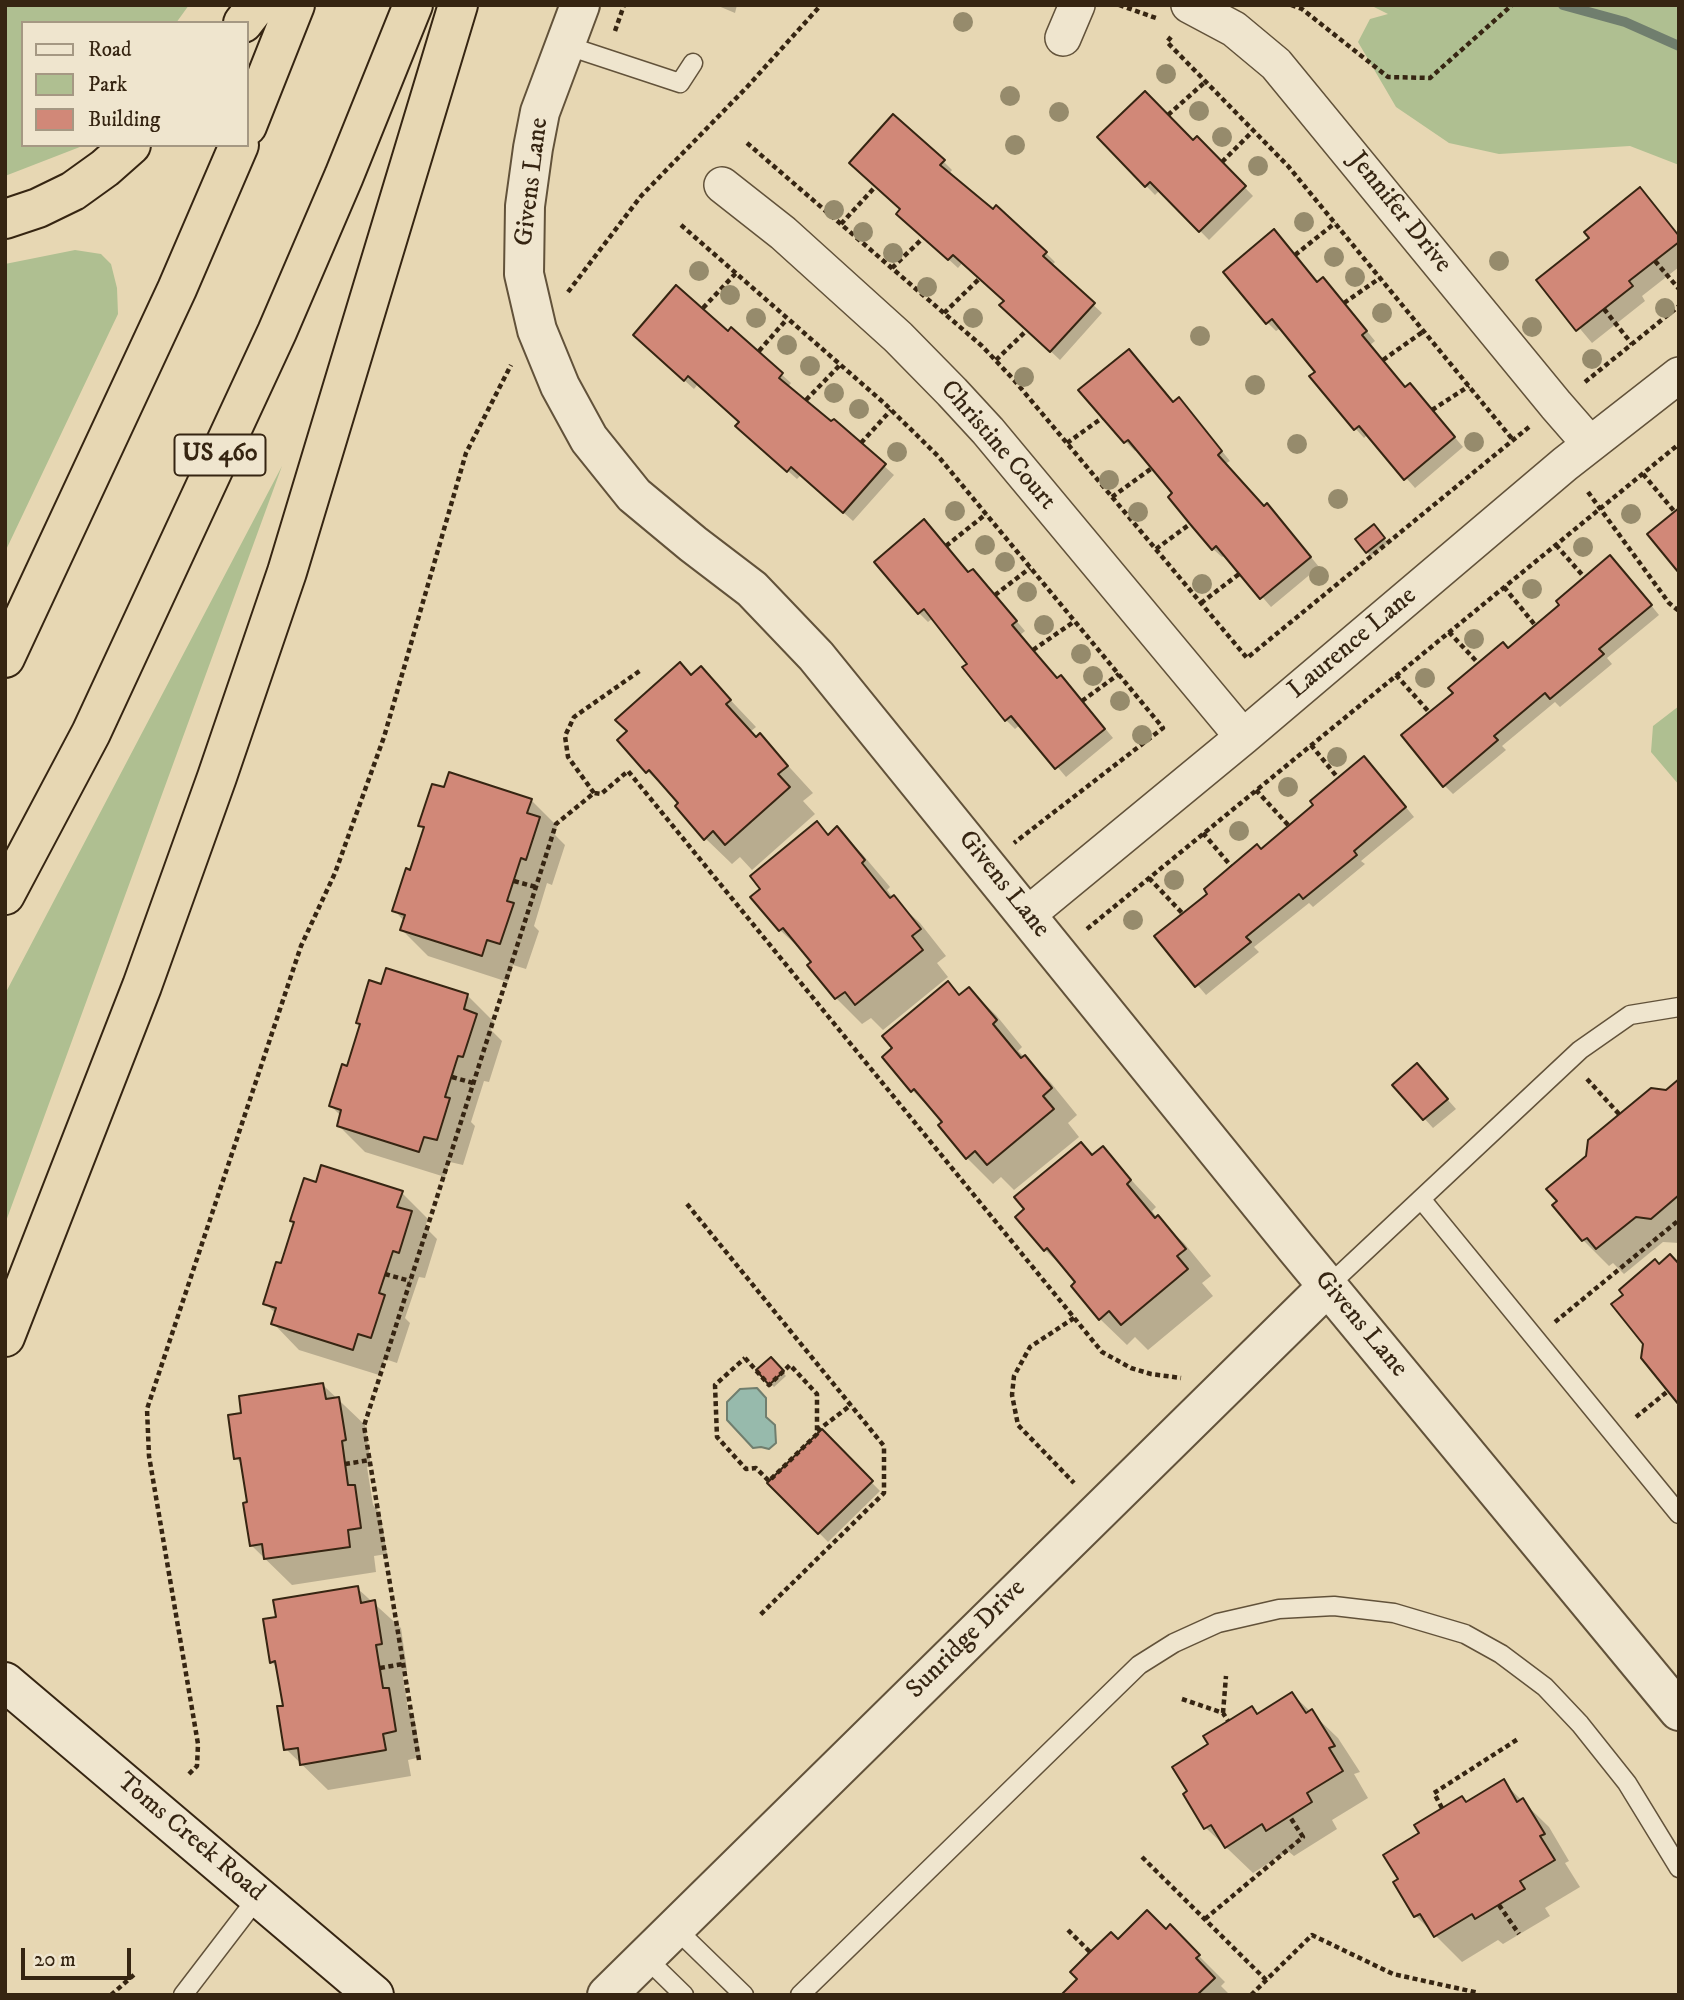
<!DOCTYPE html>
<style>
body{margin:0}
#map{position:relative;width:1684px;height:2000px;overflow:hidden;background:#e7d7b3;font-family:"IM FELL DW Pica",serif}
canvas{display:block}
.frame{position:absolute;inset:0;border:7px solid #362512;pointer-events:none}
.legend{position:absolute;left:21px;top:21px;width:228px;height:126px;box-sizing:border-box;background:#efe5ce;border:2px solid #a59883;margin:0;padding:9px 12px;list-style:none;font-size:21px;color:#362512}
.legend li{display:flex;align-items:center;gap:14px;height:35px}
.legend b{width:35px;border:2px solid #a59883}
.scale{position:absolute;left:21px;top:1948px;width:110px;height:32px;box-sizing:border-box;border:4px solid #362512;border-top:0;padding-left:9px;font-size:21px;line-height:24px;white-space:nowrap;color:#362512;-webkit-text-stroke:5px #efe5ce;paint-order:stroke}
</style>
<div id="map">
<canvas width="1684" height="2000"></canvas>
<div class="frame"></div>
<ul class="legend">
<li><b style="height:9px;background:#efe5ce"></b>Road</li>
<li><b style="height:19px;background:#afbf91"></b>Park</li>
<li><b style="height:19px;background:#d18878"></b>Building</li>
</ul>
<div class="scale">20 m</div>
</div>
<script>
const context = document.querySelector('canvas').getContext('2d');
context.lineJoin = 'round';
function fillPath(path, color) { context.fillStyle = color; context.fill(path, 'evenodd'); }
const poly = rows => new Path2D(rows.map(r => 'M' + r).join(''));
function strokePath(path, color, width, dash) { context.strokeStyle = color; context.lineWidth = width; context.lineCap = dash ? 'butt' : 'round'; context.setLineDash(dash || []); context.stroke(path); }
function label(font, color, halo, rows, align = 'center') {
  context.font = font + ' "IM FELL DW Pica",serif'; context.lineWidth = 5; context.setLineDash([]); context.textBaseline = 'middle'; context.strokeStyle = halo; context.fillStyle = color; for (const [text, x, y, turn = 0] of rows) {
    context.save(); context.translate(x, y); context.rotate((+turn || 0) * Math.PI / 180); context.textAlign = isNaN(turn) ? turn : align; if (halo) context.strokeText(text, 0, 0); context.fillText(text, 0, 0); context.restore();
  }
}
fillPath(poly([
 [5,5,189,5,176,23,23,23,23,145,85,145,5,176],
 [1370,5,1679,5,1679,165,1630,146,1499,154,1449,143,1396,107,1358,42,1370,19,1388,14],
 [75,250,101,254,111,264,117,288,118,314,5,552,5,264],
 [282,466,5,1224,5,994],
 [1679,706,1679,785,1651,752,1653,726]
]), '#afbf91');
const water = poly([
 [757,1388,766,1398,766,1417,775,1425,776,1443,769,1449,761,1447,753,1448,727,1420,727,1402,740,1389,757,1388]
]);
fillPath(water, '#97baac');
strokePath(water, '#707e6e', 2);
fillPath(poly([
 [716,5,737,5,735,13],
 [1100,138,1193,143,1197,138,1253,196,1209,240,1160,190,1155,195],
 [943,161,952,170,949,174,993,211,996,208,1046,253,1055,262,1051,266,1102,313,1060,360,1011,314,1006,301,963,262,958,268,899,214],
 [1640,190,1679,235,1679,267,1642,296,1645,301,1592,343,1539,280,1591,238],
 [1283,241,1318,283,1332,288,1375,341,1370,345,1406,388,1419,395,1463,447,1415,488,1368,434,1364,438,1356,429,1312,377,1317,372,1281,328,1276,331,1267,322],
 [732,330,791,383,788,387,831,423,834,421,894,475,853,521,801,475,797,479,747,435,741,422,698,384,694,389,644,344,729,333],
 [1081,391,1174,404,1188,409,1230,461,1225,464,1264,508,1276,514,1319,567,1271,607,1226,555,1222,557,1213,549,1175,493,1137,449,1135,451,1126,442],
 [1378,530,1388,543,1371,556,1367,552],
 [1619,566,1659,615,1607,658,1612,664,1560,707,1555,702,1502,746,1506,750,1453,794,1444,785,1508,650,1562,605],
 [969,574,982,580,1025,631,1020,635,1057,680,1070,686,1113,738,1066,777,1021,724,1015,729,1006,720,970,664,933,618,928,622,919,613],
 [701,669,756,727,751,731,757,738,760,735,813,793,803,801,815,814,752,870,740,857,732,864,705,838,681,803,647,771,692,677],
 [1373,767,1414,817,1361,861,1365,864,1313,907,1309,903,1254,947,1259,952,1206,995,1157,937],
 [531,800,557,826,555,835,565,845,552,885,547,883,534,926,539,931,526,969,513,965,508,982,428,956,402,930,404,921,394,910,411,872,425,830,420,825],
 [837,829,863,855,890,887,887,890,893,898,920,923,946,956,937,963,948,977,883,1030,871,1018,862,1024,836,998,807,955,780,930,829,836],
 [948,983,960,996,969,989,996,1015,1022,1047,1018,1051,1051,1083,1077,1115,1068,1123,1079,1137,1014,1190,1001,1177,993,1184,967,1158,944,1122,912,1090,894,1049],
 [382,986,467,995,494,1022,491,1030,502,1041,489,1082,484,1081,471,1122,475,1126,463,1165,450,1162,445,1177,365,1152,339,1126,341,1116,331,1106,348,1068,362,1026,358,1022],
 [1426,1075,1456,1109,1433,1128,1394,1085],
 [1679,1082,1679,1243,1663,1242,1624,1274,1613,1263,1609,1266,1583,1240,1666,1092],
 [1102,1148,1156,1207,1152,1211,1157,1218,1184,1243,1211,1276,1202,1283,1213,1296,1148,1350,1135,1337,1127,1345,1100,1319,1078,1282,1045,1250,1017,1217],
 [317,1184,402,1193,428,1219,425,1227,437,1239,425,1278,419,1277,405,1318,410,1323,397,1363,385,1359,379,1375,299,1350,273,1323,276,1314,265,1303,282,1265,296,1224,292,1220],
 [771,1359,786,1376,774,1387,758,1371],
 [323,1385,365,1425,371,1466,367,1467,373,1505,380,1513,387,1554,374,1556,376,1572,292,1585,251,1545,249,1504,243,1465,236,1458,243,1414],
 [822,1432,880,1491,828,1542,770,1483],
 [357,1588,401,1628,407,1670,402,1671,408,1709,414,1716,421,1757,408,1760,411,1776,328,1790,286,1749,285,1707,278,1669,272,1662,278,1619],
 [1292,1694,1338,1738,1360,1772,1354,1774,1368,1798,1332,1820,1337,1829,1294,1856,1288,1851,1253,1873,1206,1828,1190,1791,1211,1745,1251,1708,1258,1715],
 [1503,1782,1549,1827,1569,1861,1565,1863,1580,1887,1545,1908,1550,1916,1503,1944,1498,1940,1462,1962,1416,1916,1400,1879,1421,1834,1462,1798,1467,1803],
 [1170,1927,1225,1982,1221,1986,1230,1995,1063,1995,1118,1941,1166,1931]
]), '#0003');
strokePath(poly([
 [1563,5,1625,22,1679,46]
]), '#707e6e', 10);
const building = poly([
 [1145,91,1193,140,1197,136,1246,186,1199,232,1150,182,1145,187,1097,137,1145,91],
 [893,114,945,160,940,165,993,209,996,205,1047,252,1043,256,1095,303,1050,352,999,305,1004,301,953,255,948,260,896,214,900,209,849,163,893,114],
 [1640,187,1679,236,1679,242,1629,281,1633,286,1576,331,1536,280,1589,238,1584,232,1640,187],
 [1274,229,1317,282,1323,277,1367,331,1362,335,1405,387,1410,383,1455,437,1404,480,1359,426,1354,430,1309,376,1315,372,1272,319,1266,324,1223,272,1274,229],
 [676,285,728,331,731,327,783,373,779,378,831,421,834,419,886,464,843,513,791,467,787,472,735,426,739,422,688,376,684,381,633,335,676,285],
 [1129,349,1173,402,1179,397,1222,451,1218,455,1264,506,1267,503,1311,557,1260,599,1216,546,1212,550,1190,524,1168,497,1172,493,1128,440,1124,443,1078,390,1129,349],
 [1679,508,1679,573,1647,534,1679,508],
 [924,519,968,572,973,569,1017,621,1012,625,1033,650,1057,678,1061,675,1105,729,1055,769,1011,716,1005,721,962,667,967,664,924,609,918,614,874,562,924,519],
 [1374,524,1385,538,1366,553,1355,539,1374,524],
 [1610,555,1652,605,1599,649,1604,654,1550,699,1545,693,1494,736,1498,740,1443,787,1401,735,1453,693,1448,688,1503,642,1508,648,1559,605,1556,601,1610,555],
 [680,662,691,675,701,666,731,700,726,704,756,737,760,733,788,766,778,774,790,787,725,845,713,831,704,840,675,806,678,803,649,770,646,773,617,740,627,731,615,720,680,662],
 [1364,756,1406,807,1354,851,1357,855,1303,899,1299,894,1246,937,1251,942,1195,987,1154,936,1207,894,1204,889,1257,844,1261,849,1313,805,1310,801,1364,756],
 [449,772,532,799,527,813,540,817,526,860,521,858,507,901,514,903,500,944,487,940,482,956,400,930,405,915,392,911,406,868,410,870,424,827,418,826,432,784,444,787,449,772],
 [817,821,828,835,837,826,865,860,862,863,890,898,894,895,921,929,912,936,923,950,855,1005,845,992,835,999,807,965,811,962,783,928,779,931,750,897,760,889,750,876,817,821],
 [386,968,468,994,464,1009,477,1014,463,1057,458,1056,445,1097,450,1098,437,1140,424,1137,419,1152,337,1126,341,1110,329,1106,342,1064,347,1066,360,1024,356,1023,369,980,381,984,386,968],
 [948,981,959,995,969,987,997,1020,993,1024,1021,1058,1025,1055,1052,1088,1043,1096,1054,1109,987,1165,975,1151,966,1159,938,1125,942,1122,914,1089,911,1092,882,1057,892,1048,882,1036,948,981],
 [1417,1063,1448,1099,1423,1120,1392,1085,1417,1063],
 [1679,1079,1679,1195,1651,1219,1636,1217,1596,1249,1587,1238,1582,1241,1552,1205,1557,1201,1546,1189,1586,1156,1588,1140,1651,1088,1666,1090,1679,1079],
 [1081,1142,1092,1155,1103,1146,1131,1180,1127,1184,1155,1218,1158,1215,1186,1249,1177,1256,1188,1269,1121,1325,1109,1311,1099,1320,1071,1286,1075,1282,1047,1248,1044,1251,1015,1217,1024,1209,1014,1197,1081,1142],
 [321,1165,403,1191,397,1207,412,1211,399,1253,393,1251,379,1293,385,1295,371,1338,358,1334,353,1350,271,1324,276,1308,263,1304,276,1262,281,1263,294,1222,290,1221,304,1178,316,1182,321,1165],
 [1670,1254,1679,1264,1679,1405,1641,1358,1643,1344,1611,1304,1623,1295,1619,1290,1655,1259,1659,1264,1670,1254],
 [771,1357,784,1371,769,1385,756,1370,771,1357],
 [323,1383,326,1399,339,1397,346,1440,342,1441,348,1485,355,1485,361,1528,348,1530,350,1547,264,1559,262,1544,250,1546,243,1503,247,1502,240,1458,234,1459,228,1415,241,1413,239,1396,323,1383],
 [822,1429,873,1481,818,1534,767,1483,822,1429],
 [358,1586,361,1603,375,1600,382,1644,376,1645,383,1688,389,1688,396,1731,383,1734,386,1750,300,1765,298,1748,284,1750,277,1706,283,1706,275,1661,270,1663,263,1619,276,1617,273,1600,358,1586],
 [1292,1692,1306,1713,1312,1709,1335,1746,1329,1748,1343,1771,1307,1793,1312,1802,1266,1831,1262,1824,1225,1848,1211,1825,1204,1829,1183,1794,1187,1791,1172,1767,1208,1744,1203,1736,1228,1721,1252,1706,1257,1714,1292,1692],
 [1504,1779,1517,1802,1523,1798,1545,1834,1540,1836,1555,1860,1520,1881,1525,1889,1475,1919,1472,1914,1434,1937,1420,1914,1414,1917,1393,1882,1398,1879,1383,1855,1419,1833,1414,1825,1462,1796,1466,1802,1504,1779],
 [1147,1910,1166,1929,1170,1924,1200,1955,1196,1958,1215,1978,1197,1995,1061,1995,1077,1979,1070,1972,1090,1952,1111,1932,1118,1939,1147,1910]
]);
fillPath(building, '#d18878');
strokePath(building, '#362512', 2);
const service = poly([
 [565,45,680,83,693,63],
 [1421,1199,1679,1514],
 [1328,1286,1580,1050,1630,1015,1679,1007],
 [675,1928,744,1995],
 [645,1957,684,1995],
 [183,1995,258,1897],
 [800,1995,1139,1665,1174,1643,1218,1623,1279,1609,1334,1606,1394,1613,1465,1634,1501,1654,1545,1687,1580,1724,1627,1783,1679,1868]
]);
const minor = poly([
 [1189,5,1234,29,1276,64,1556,405,1590,444],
 [1063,38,1077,5],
 [722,185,783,233,898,337,952,392,988,431,1243,737],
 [1027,915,1243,737,1565,464,1679,375]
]);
const tertiary = poly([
 [580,5,540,112,533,148,525,206,524,274,537,330,560,386,589,439,634,495,693,544,752,589,816,656,1296,1248,1679,1711],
 [607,1995,1328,1286]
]);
const secondary = poly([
 [5,1682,374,1995]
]);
const motorway = poly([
 [243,23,257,5],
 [247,126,295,5],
 [5,219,38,208,73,191,105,168,131,145],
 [5,658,177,289,239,145],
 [5,895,91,733,277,332,344,176,413,5],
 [5,1337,142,986,217,777,287,572,458,5]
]);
strokePath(service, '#62523a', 21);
strokePath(minor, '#62523a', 38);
strokePath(tertiary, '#62523a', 42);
strokePath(secondary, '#362512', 42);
strokePath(motorway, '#362512', 42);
strokePath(poly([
 [1119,5,1156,18],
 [1291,5,1302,9,1388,77,1430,78,1512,5],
 [615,31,624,5],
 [1171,37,1167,42,1288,166,1513,440],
 [1168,115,1205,82],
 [747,143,982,346,1014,380,1247,658,1529,427],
 [1222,162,1253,131],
 [841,224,875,187],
 [681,225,884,403,938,456,1163,728,1014,843],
 [1295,255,1335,223],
 [1655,261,1679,289],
 [892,268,923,238],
 [568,292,641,196,747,87,821,5],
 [1344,303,1380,278],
 [703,308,736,273],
 [1604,309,1632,344],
 [944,313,979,279],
 [759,351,787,319],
 [996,360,1027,330],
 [1383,360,1424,331],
 [1585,382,1679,306],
 [806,400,840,365],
 [1432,410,1469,386],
 [861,443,891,410],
 [1067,443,1102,418],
 [1643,474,1674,511],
 [1588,492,1669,603,1679,611],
 [1112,497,1152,468],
 [1556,545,1584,577],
 [946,546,986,514],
 [1156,549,1190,524],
 [1504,587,1535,625],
 [995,595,1030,568],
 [1201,603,1239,574],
 [1449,632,1478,663],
 [1033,650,1075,621],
 [1396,675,1429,712],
 [1082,701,1119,674],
 [1311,745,1338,778],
 [1256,790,1289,826],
 [594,793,568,757,565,736,574,717,641,670],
 [1203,833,1231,866],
 [1149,878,1183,914],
 [514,881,536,887],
 [1087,929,1679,444],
 [452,1077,473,1083],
 [1587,1079,1619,1114],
 [687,1204,884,1446,884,1493,759,1616],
 [385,1274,410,1281],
 [1074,1318,1030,1347,1014,1376,1012,1395,1018,1425,1074,1483],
 [1555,1322,1679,1220],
 [745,1358,769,1385,790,1365,817,1394,817,1434,769,1481,756,1468,746,1469,717,1437,715,1385,745,1358],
 [1636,1417,1668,1391],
 [817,1431,851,1405],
 [345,1464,370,1460],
 [380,1668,403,1664],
 [1182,1699,1223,1713,1228,1721],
 [1223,1713,1226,1676],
 [419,1760,364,1426,556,824,594,793,601,794,628,771,1102,1352,1131,1368,1151,1374,1181,1378],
 [189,1774,197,1766,198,1744,149,1456,147,1409,301,946,335,873,384,737,466,453,511,365],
 [1442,1808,1434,1793,1518,1739],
 [1142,1857,1266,1980],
 [1499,1905,1519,1934],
 [1205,1919,1303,1837,1290,1817],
 [1068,1930,1090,1952],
 [111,1995,136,1973],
 [1251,1995,1312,1935,1393,1974,1479,1993]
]), '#362512', 4.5, [5, 3.5]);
strokePath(service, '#efe5ce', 18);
strokePath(minor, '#efe5ce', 35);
strokePath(tertiary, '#efe5ce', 38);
strokePath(secondary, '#efe5ce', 38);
strokePath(motorway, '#e7d7b3', 38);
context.fillStyle = '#968b6c';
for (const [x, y] of [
 [963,22],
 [1166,74],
 [1010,96],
 [1199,111],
 [1059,112],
 [1222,137],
 [1015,145],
 [1258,166],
 [834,210],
 [1304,222],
 [863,232],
 [893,253],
 [1334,257],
 [1499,261],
 [699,271],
 [1355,277],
 [927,287],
 [730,295],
 [1665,308],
 [1382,313],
 [756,318],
 [973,318],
 [1532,327],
 [1200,336],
 [787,345],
 [1592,359],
 [810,366],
 [1024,377],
 [1255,385],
 [834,393],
 [859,409],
 [1474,442],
 [1297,444],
 [897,452],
 [1109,480],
 [1338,499],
 [955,511],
 [1138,512],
 [1631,514],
 [985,545],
 [1583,547],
 [1005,562],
 [1319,576],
 [1202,584],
 [1532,589],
 [1027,592],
 [1044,625],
 [1474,639],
 [1081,654],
 [1093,676],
 [1425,678],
 [1120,701],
 [1142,735],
 [1337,757],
 [1288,787],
 [1239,831],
 [1174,880],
 [1133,920]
]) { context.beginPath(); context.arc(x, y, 10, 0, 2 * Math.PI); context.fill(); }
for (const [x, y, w] of [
 [220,455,91]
]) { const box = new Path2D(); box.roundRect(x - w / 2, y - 20.5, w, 41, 5); context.fillStyle = '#efe5ce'; context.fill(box); strokePath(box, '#362512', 2); }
label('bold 24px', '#362512', null, [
 ["US 460",220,455]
]);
label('26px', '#362512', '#efe5ce', [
 ["Givens Lane",533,182,-83],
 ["Jennifer Drive",1399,213,51],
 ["Christine Court",997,446,49],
 ["Laurence Lane",1353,644,-40],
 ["Givens Lane",1003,885,51],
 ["Givens Lane",1360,1325,50],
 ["Sunridge Drive",967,1640,-45],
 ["Toms Creek Road",190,1838,40]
]);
</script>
